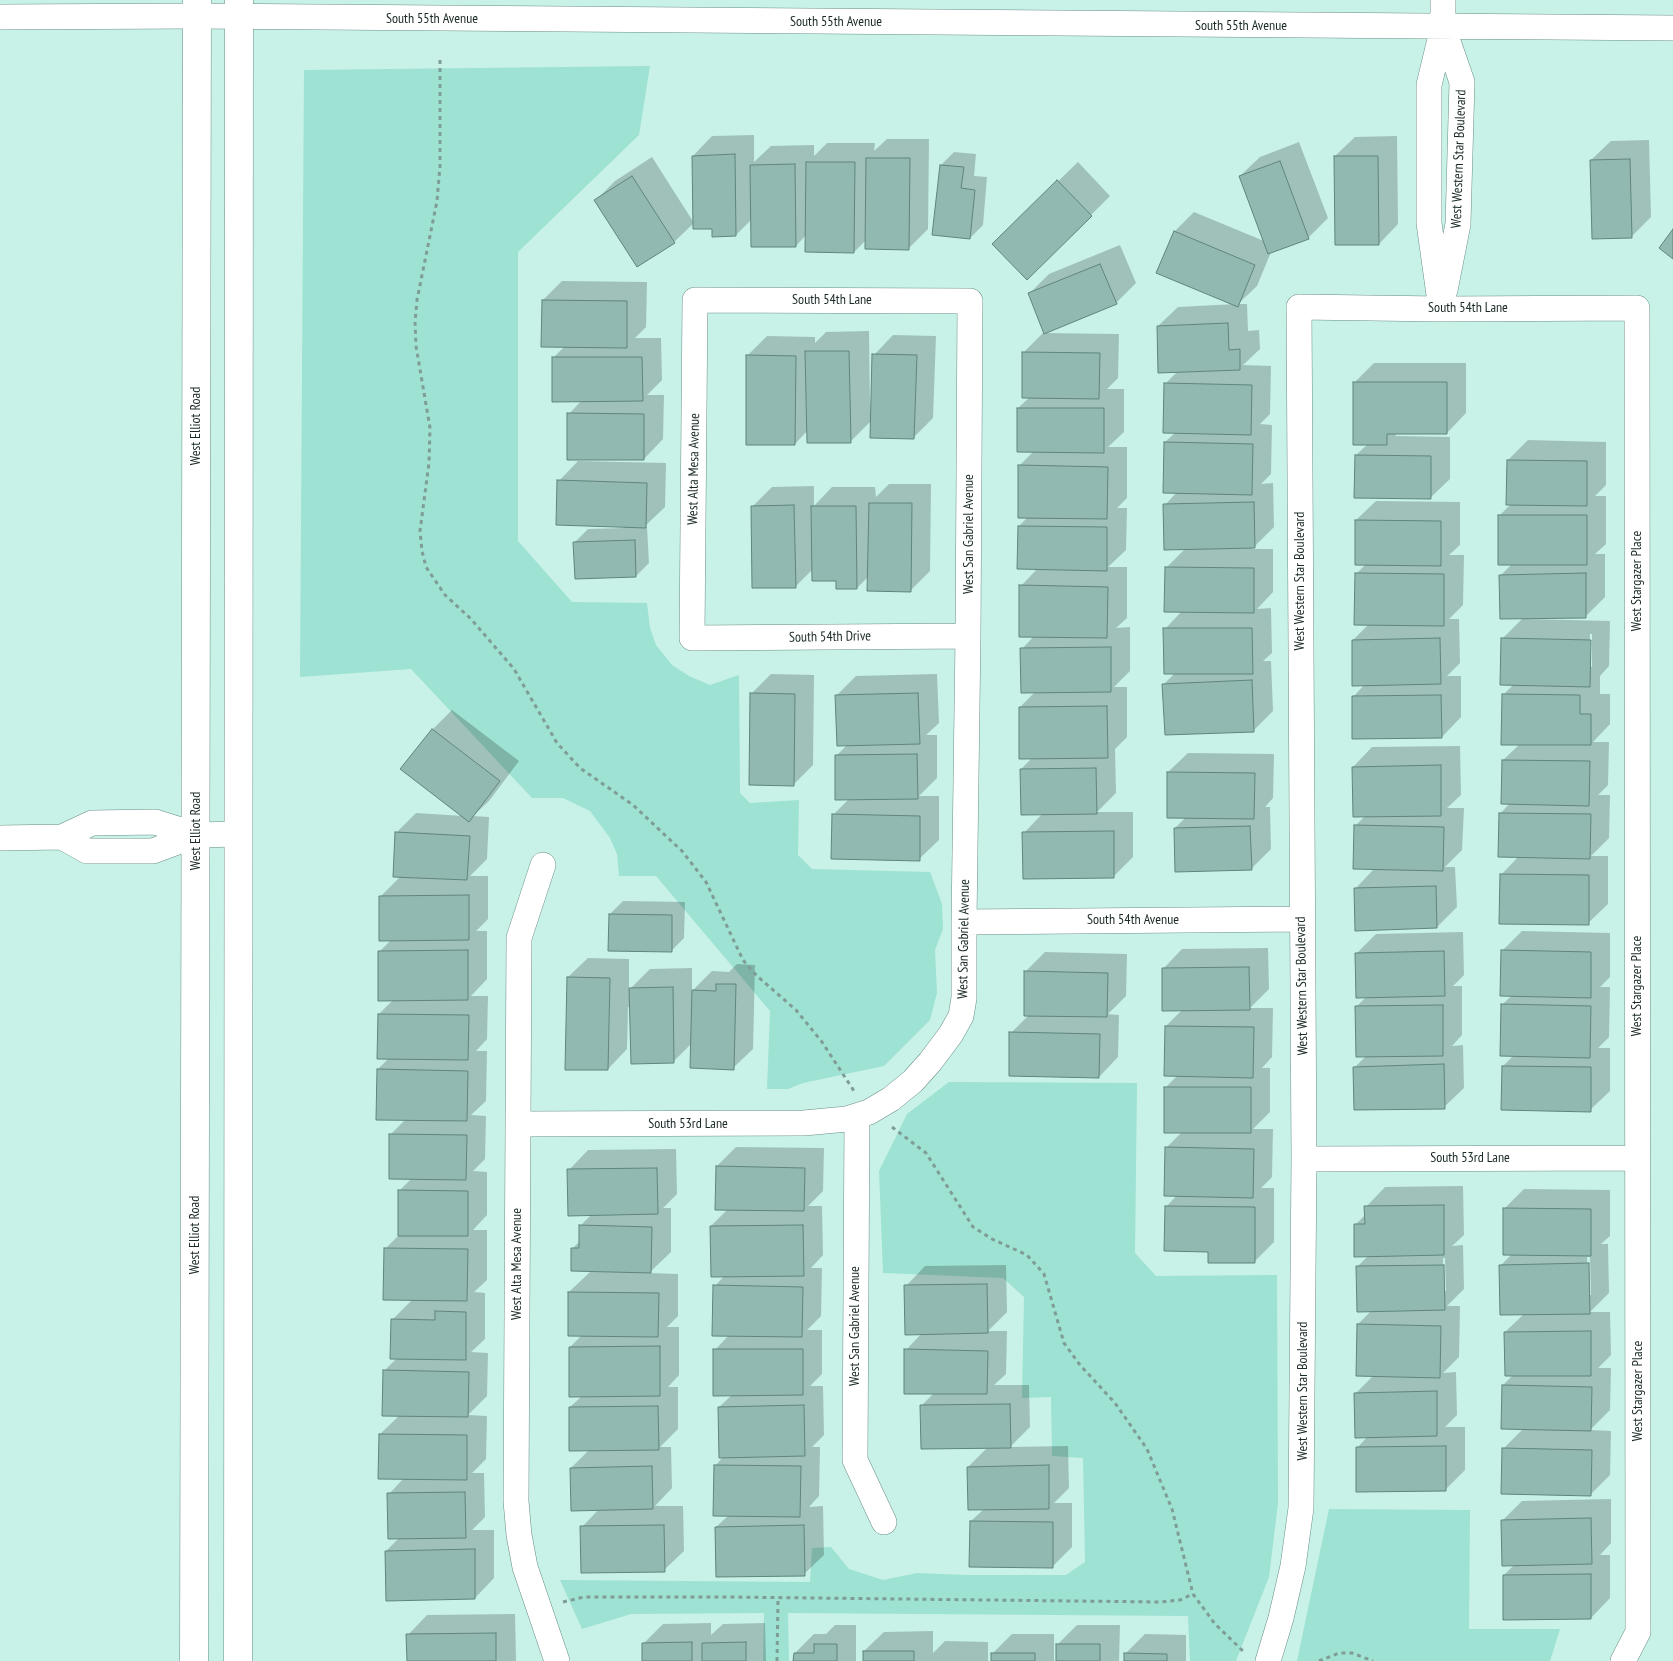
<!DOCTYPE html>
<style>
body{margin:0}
canvas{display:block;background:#c8f1e7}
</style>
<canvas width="1673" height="1661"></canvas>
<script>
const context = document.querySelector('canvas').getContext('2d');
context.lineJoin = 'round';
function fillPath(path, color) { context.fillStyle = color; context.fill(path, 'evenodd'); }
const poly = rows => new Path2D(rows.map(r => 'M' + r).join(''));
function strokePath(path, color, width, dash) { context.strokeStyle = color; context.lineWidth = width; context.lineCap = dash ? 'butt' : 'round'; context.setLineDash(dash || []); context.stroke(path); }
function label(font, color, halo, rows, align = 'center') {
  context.font = font + ' "PT Sans Narrow",sans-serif'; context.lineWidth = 4; context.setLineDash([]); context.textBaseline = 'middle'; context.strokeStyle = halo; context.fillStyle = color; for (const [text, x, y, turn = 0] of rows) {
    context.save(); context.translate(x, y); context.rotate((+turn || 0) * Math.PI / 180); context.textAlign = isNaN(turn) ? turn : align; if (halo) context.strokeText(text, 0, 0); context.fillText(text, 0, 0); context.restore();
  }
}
fillPath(poly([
 [650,66,639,135,518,252,518,541,572,602,647,603,650,628,656,645,672,665,689,676,710,685,739,675,740,793,750,803,799,800,798,855,812,869,930,872,942,904,943,929,935,950,937,993,930,1020,884,1066,803,1083,788,1089,767,1089,770,1011,656,876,619,876,617,854,610,838,590,811,563,798,532,798,411,669,300,677,304,70],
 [949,1082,1137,1083,1135,1253,1156,1276,1277,1275,1278,1503,1269,1577,1236,1661,1190,1661,1188,1616,788,1613,789,1661,763,1661,764,1613,631,1614,582,1629,560,1580,810,1582,812,1548,831,1547,849,1569,883,1580,917,1573,968,1575,1066,1575,1085,1562,1083,1458,1052,1456,1051,1397,1022,1398,1024,1297,1003,1278,883,1273,879,1171,907,1114],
 [1329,1509,1470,1510,1469,1629,1560,1629,1550,1661,1297,1661]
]), '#9ee2d3');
fillPath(poly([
 [754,135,754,162,771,146,814,145,814,156,827,143,875,143,874,151,887,139,929,139,928,229,908,249,866,240,854,252,806,235,796,246,752,219,736,235,714,228,693,156,712,136],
 [1397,136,1398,224,1379,244,1335,156,1355,137],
 [1649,140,1651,217,1631,237,1591,160,1611,141],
 [1299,142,1328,218,1308,238,1271,252,1257,286,1238,304,1247,304,1248,331,1259,330,1260,349,1243,365,1271,366,1270,414,1260,424,1272,425,1271,474,1261,484,1273,483,1274,527,1252,549,1273,549,1273,592,1257,609,1271,608,1272,653,1263,661,1271,661,1273,711,1253,731,1164,684,1175,673,1165,629,1182,611,1166,568,1186,548,1165,505,1177,492,1165,442,1176,432,1165,384,1178,371,1158,326,1178,307,1236,304,1158,272,1175,231,1194,212,1264,241,1240,176,1260,157],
 [954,152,976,154,974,176,987,177,983,225,970,238,941,165],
 [652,157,694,223,674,242,596,200,615,181],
 [1078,162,1110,196,1091,215,1014,224],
 [1120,245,1136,283,1116,303,1029,294,1049,274],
 [562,281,647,282,646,327,635,338,661,338,662,380,647,395,664,395,663,439,644,459,569,414,582,400,553,358,565,346,543,300],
 [869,331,870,411,872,411,874,355,893,335,936,336,933,418,914,437,872,420,851,441,808,430,795,444,747,356,767,336,815,337,815,343,826,332],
 [1043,333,1119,334,1118,378,1107,389,1124,389,1124,432,1108,447,1127,447,1127,498,1117,508,1127,508,1126,550,1108,567,1127,567,1127,618,1116,628,1130,627,1130,671,1114,687,1127,687,1127,737,1115,749,1116,793,1097,812,1133,812,1133,857,1113,877,1024,833,1043,813,1021,769,1033,757,1020,707,1035,692,1022,649,1034,636,1021,586,1038,568,1019,526,1028,517,1019,466,1034,451,1018,408,1030,397,1024,352],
 [1374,363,1466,363,1466,413,1447,433,1398,432,1395,436,1450,437,1450,479,1430,498,1356,455,1368,444,1355,382],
 [1528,440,1606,442,1606,485,1595,496,1606,496,1606,544,1595,554,1605,554,1605,597,1586,616,1527,617,1527,619,1610,621,1609,666,1600,676,1600,694,1610,694,1610,724,1593,742,1609,742,1608,785,1598,795,1610,795,1609,838,1591,856,1608,856,1608,904,1588,923,1501,875,1519,856,1500,814,1510,803,1503,760,1520,744,1503,695,1514,684,1502,639,1524,617,1501,575,1512,564,1499,516,1511,504,1508,460],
 [1590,634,1592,634,1592,667,1589,667],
 [578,461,666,463,665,507,644,527,647,527,649,563,636,576,575,542,588,529,624,528,624,526,559,481],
 [889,484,931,484,930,571,911,590,869,576,857,588,813,569,795,587,752,507,772,487,814,486,814,506,832,487,875,487,876,497],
 [1376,501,1460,502,1460,545,1449,555,1464,555,1463,605,1449,619,1459,619,1460,663,1447,676,1461,676,1461,717,1442,737,1353,697,1365,684,1353,640,1369,624,1356,574,1366,564,1356,520],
 [771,674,814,675,813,765,793,785,751,694],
 [937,674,939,723,926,735,937,735,937,778,919,796,939,796,939,840,919,859,833,815,849,799,836,756,847,745,837,695,856,676],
 [452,710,519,761,489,801,473,816,489,817,487,859,470,876,488,876,488,919,476,931,487,931,487,979,471,996,488,996,487,1039,476,1051,487,1051,486,1101,471,1115,486,1116,485,1159,473,1171,487,1172,487,1215,473,1230,487,1230,487,1280,474,1292,485,1293,485,1339,471,1352,488,1353,487,1396,468,1415,487,1416,486,1459,472,1473,484,1473,485,1517,472,1530,494,1530,494,1578,475,1598,386,1551,399,1538,389,1494,404,1478,380,1434,400,1415,384,1371,398,1357,392,1320,413,1299,385,1249,399,1235,399,1191,412,1178,390,1135,406,1119,378,1069,389,1058,379,1014,393,1000,379,952,391,940,380,897,401,876,396,833,416,813,463,816,402,769,433,729],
 [1460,746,1461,795,1447,808,1464,808,1462,850,1445,867,1455,867,1457,907,1437,927,1355,889,1375,868,1355,826,1365,816,1353,767,1372,747],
 [1188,753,1274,754,1273,798,1265,807,1270,807,1271,849,1251,869,1175,828,1186,817,1168,772],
 [623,901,685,902,684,938,671,951,610,914],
 [1522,931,1610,933,1610,977,1600,987,1610,987,1609,1037,1598,1048,1610,1048,1610,1091,1590,1110,1503,1066,1514,1055,1502,1005,1512,995,1502,951],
 [1463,932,1464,975,1453,986,1462,986,1462,1035,1452,1046,1463,1045,1464,1088,1444,1107,1355,1067,1366,1056,1356,1007,1367,996,1356,954,1376,934],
 [1268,948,1269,989,1250,1008,1273,1008,1272,1057,1262,1068,1270,1068,1270,1112,1253,1129,1273,1129,1272,1177,1261,1188,1274,1188,1274,1242,1254,1262,1209,1250,1166,1207,1177,1195,1166,1148,1182,1132,1165,1088,1177,1076,1166,1026,1182,1010,1163,969,1182,949],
 [1045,952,1127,954,1126,996,1108,1014,1119,1015,1118,1057,1099,1077,1011,1033,1029,1015,1025,972],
 [588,958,629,959,629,990,650,969,692,968,692,991,712,971,729,972,737,964,755,965,753,1049,733,1068,692,1043,674,1061,630,1007,628,1007,627,1049,608,1069,568,977],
 [736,1147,824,1148,823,1191,808,1206,822,1206,823,1255,811,1268,822,1268,821,1316,807,1330,822,1330,822,1374,810,1386,823,1386,824,1435,812,1447,820,1447,819,1496,809,1507,823,1506,824,1555,804,1574,716,1527,729,1515,715,1466,724,1456,719,1407,733,1394,715,1350,730,1334,715,1286,725,1275,711,1226,728,1209,717,1166],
 [676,1149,677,1194,663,1208,671,1208,671,1252,649,1273,678,1274,678,1316,667,1327,679,1327,679,1375,668,1387,678,1387,678,1429,660,1447,671,1447,672,1488,655,1506,683,1506,684,1551,664,1570,582,1527,599,1509,571,1468,590,1449,570,1407,582,1396,570,1347,582,1335,569,1292,591,1271,572,1249,580,1241,580,1226,592,1214,569,1170,588,1150],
 [1463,1186,1464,1235,1452,1246,1463,1245,1464,1289,1447,1306,1460,1306,1459,1357,1443,1373,1456,1372,1457,1415,1445,1427,1465,1427,1465,1470,1446,1489,1357,1448,1368,1436,1355,1394,1374,1375,1358,1324,1372,1310,1357,1267,1369,1255,1355,1225,1366,1214,1366,1207,1385,1187],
 [1443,1258,1445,1258,1446,1291,1443,1291],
 [1524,1189,1610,1190,1610,1236,1601,1244,1608,1244,1609,1293,1590,1312,1610,1312,1611,1355,1598,1368,1611,1368,1610,1410,1590,1430,1611,1431,1610,1475,1590,1495,1503,1449,1524,1428,1503,1385,1513,1375,1505,1332,1524,1314,1501,1265,1512,1254,1505,1208],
 [1587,1257,1590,1257,1591,1295,1588,1295],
 [1006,1265,1007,1312,988,1331,1007,1331,1006,1374,994,1385,1029,1385,1030,1427,1010,1447,1068,1446,1069,1488,1054,1503,1072,1503,1072,1547,1052,1567,971,1521,984,1509,968,1467,988,1447,921,1406,934,1393,906,1350,922,1333,906,1286,925,1266],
 [1611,1499,1611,1543,1600,1555,1610,1555,1610,1598,1591,1618,1504,1575,1515,1564,1502,1521,1522,1501],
 [515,1614,516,1661,408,1661,408,1635,427,1615],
 [711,1623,711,1635,723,1624,765,1623,766,1661,643,1661,643,1644,663,1624],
 [835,1625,856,1625,856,1661,795,1661,795,1653,814,1634,826,1634],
 [1077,1625,1120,1625,1119,1661,1058,1661,1058,1644],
 [933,1631,933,1653,945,1641,988,1642,988,1661,864,1661,864,1651,884,1632],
 [1012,1634,1054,1634,1054,1661,992,1661,992,1654],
 [1145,1634,1186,1635,1186,1661,1125,1661,1125,1654]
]), '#0003');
const building = poly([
 [735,154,736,236,712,237,712,229,693,229,692,156,735,154],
 [1334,156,1378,156,1379,245,1335,245,1334,156],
 [866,158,910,158,909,250,865,249,866,158],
 [1630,159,1632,238,1592,239,1590,160,1630,159],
 [1280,161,1309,239,1268,254,1239,176,1280,161],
 [806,162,855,162,854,253,805,252,806,162],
 [795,164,796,247,751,247,750,165,795,164],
 [940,165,964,167,961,188,975,190,970,239,932,235,940,165],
 [632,176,675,243,637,267,594,200,632,176],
 [1057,180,1092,216,1027,280,992,244,1057,180],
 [1673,229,1673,259,1659,248,1673,229],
 [1174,231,1255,265,1238,307,1156,273,1174,231],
 [1100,264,1117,304,1044,334,1028,293,1100,264],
 [542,300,627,301,627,348,541,347,542,300],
 [1228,323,1229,350,1240,349,1240,370,1158,373,1157,326,1228,323],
 [805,351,849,351,851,443,807,443,805,351],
 [1022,352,1100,353,1099,399,1022,398,1022,352],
 [872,354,917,355,914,439,870,438,872,354],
 [746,355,796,356,795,445,746,445,746,355],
 [552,357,642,357,643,401,552,402,552,357],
 [1353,382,1447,382,1447,434,1387,434,1387,445,1353,445,1353,382],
 [1164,383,1252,385,1251,435,1163,433,1164,383],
 [1017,408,1104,408,1104,453,1017,452,1017,408],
 [567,413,644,414,644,460,567,460,567,413],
 [1164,442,1253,444,1252,495,1163,493,1164,442],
 [1355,455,1431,456,1431,499,1354,498,1355,455],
 [1507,460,1587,461,1587,506,1506,505,1507,460],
 [1018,465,1108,467,1107,519,1018,518,1018,465],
 [557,480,647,483,646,528,556,525,557,480],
 [1254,502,1255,548,1164,550,1163,504,1254,502],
 [869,503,912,503,911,592,867,591,869,503],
 [794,505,796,588,752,588,751,506,794,505],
 [811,506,856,506,857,589,836,589,836,581,812,581,811,506],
 [1498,515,1587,515,1587,565,1498,565,1498,515],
 [1355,520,1441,521,1441,566,1355,565,1355,520],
 [1018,526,1107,527,1107,571,1017,569,1018,526],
 [635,540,636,577,575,579,573,542,635,540],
 [1165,567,1254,568,1254,613,1164,612,1165,567],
 [1355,573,1444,574,1444,626,1354,625,1355,573],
 [1586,573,1586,618,1500,619,1499,575,1586,573],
 [1019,585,1108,587,1107,638,1019,637,1019,585],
 [1163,628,1252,628,1253,674,1164,674,1163,628],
 [1440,638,1441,684,1352,686,1352,640,1440,638],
 [1501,638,1591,640,1590,687,1500,685,1501,638],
 [1111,647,1111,692,1021,693,1020,648,1111,647],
 [1252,680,1254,732,1165,735,1162,684,1252,680],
 [750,693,795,694,794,786,749,785,750,693],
 [918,693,920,744,837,746,835,695,918,693],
 [1502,694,1580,695,1580,714,1591,714,1591,745,1501,745,1502,694],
 [1441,695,1442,738,1352,739,1352,696,1441,695],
 [1107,706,1108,758,1019,759,1019,707,1107,706],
 [432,729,500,781,469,822,400,769,432,729],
 [917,754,918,799,835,800,835,755,917,754],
 [1502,760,1590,761,1589,806,1501,804,1502,760],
 [1441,765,1441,816,1353,817,1352,767,1441,765],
 [1096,768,1097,814,1021,815,1020,769,1096,768],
 [1167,772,1255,773,1254,819,1167,818,1167,772],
 [1499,813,1591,814,1590,859,1498,857,1499,813],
 [832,814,920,816,920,861,831,859,832,814],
 [1354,825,1444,827,1443,871,1353,869,1354,825],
 [1250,826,1252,870,1175,872,1174,828,1250,826],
 [1114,831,1114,878,1023,879,1022,832,1114,831],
 [395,832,470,836,467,880,393,877,395,832],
 [1500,874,1589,875,1589,925,1499,924,1500,874],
 [1436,886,1437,928,1355,931,1354,888,1436,886],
 [469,895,469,940,379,941,379,896,469,895],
 [609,914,672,915,672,952,608,951,609,914],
 [468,950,468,1000,378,1001,378,951,468,950],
 [1501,950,1591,952,1591,998,1500,996,1501,950],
 [1444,951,1445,996,1356,998,1355,953,1444,951],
 [1249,967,1250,1010,1162,1011,1162,968,1249,967],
 [1024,971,1108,973,1107,1017,1024,1016,1024,971],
 [567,977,610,978,608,1070,565,1070,567,977],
 [716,984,736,984,734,1070,690,1068,692,990,716,991,716,984],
 [673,987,674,1063,631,1064,629,988,673,987],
 [1501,1004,1591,1006,1590,1058,1500,1056,1501,1004],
 [1443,1005,1443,1056,1356,1057,1355,1006,1443,1005],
 [378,1014,469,1015,468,1060,377,1059,378,1014],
 [1165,1026,1254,1027,1253,1078,1164,1076,1165,1026],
 [1009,1032,1100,1034,1099,1078,1009,1076,1009,1032],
 [1444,1064,1445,1109,1354,1110,1353,1067,1444,1064],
 [1502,1066,1591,1067,1591,1112,1501,1110,1502,1066],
 [377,1069,468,1071,467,1121,376,1120,377,1069],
 [1164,1087,1251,1087,1251,1133,1164,1133,1164,1087],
 [389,1134,467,1135,466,1180,389,1179,389,1134],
 [1165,1147,1254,1149,1253,1198,1164,1196,1165,1147],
 [716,1166,805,1168,804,1211,715,1210,716,1166],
 [657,1168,658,1214,568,1216,567,1169,657,1168],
 [398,1190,468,1191,468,1236,398,1236,398,1190],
 [1444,1205,1444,1255,1354,1257,1354,1224,1365,1224,1364,1206,1444,1205],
 [1165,1206,1255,1207,1255,1263,1208,1263,1208,1252,1164,1251,1165,1206],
 [1503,1208,1591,1209,1591,1256,1503,1255,1503,1208],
 [579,1225,652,1227,651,1273,571,1271,571,1248,579,1248,579,1225],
 [803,1225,804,1276,711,1277,710,1226,803,1225],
 [384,1248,468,1249,467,1301,383,1300,384,1248],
 [1589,1263,1590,1314,1500,1315,1499,1265,1589,1263],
 [1444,1265,1445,1310,1357,1312,1356,1266,1444,1265],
 [987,1284,988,1333,905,1335,904,1285,987,1284],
 [713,1285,803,1287,802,1337,712,1336,713,1285],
 [568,1292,659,1293,658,1337,568,1336,568,1292],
 [435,1311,466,1312,466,1360,390,1359,391,1319,435,1320,435,1311],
 [1357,1324,1441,1326,1440,1378,1356,1376,1357,1324],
 [1591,1331,1591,1376,1505,1376,1504,1332,1591,1331],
 [660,1346,660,1396,569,1397,569,1347,660,1346],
 [713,1349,803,1349,803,1395,713,1396,713,1349],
 [904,1349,988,1351,987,1394,904,1394,904,1349],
 [383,1370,469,1372,468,1417,382,1416,383,1370],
 [1502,1385,1592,1387,1591,1431,1501,1429,1502,1385],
 [1437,1391,1437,1436,1355,1438,1354,1393,1437,1391],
 [1010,1404,1011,1448,921,1449,920,1405,1010,1404],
 [804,1405,805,1456,719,1458,718,1407,804,1405],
 [658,1406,659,1450,569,1451,569,1407,658,1406],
 [379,1434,467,1435,467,1480,378,1479,379,1434],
 [1446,1446,1446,1491,1356,1492,1356,1447,1446,1446],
 [1502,1448,1592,1450,1591,1496,1501,1494,1502,1448],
 [714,1465,801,1466,800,1517,713,1516,714,1465],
 [1049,1465,1049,1509,968,1510,967,1467,1049,1465],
 [652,1466,653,1509,571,1511,570,1468,652,1466],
 [465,1492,466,1538,388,1539,387,1493,465,1492],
 [1591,1518,1592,1564,1502,1566,1501,1520,1591,1518],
 [970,1521,1053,1522,1053,1568,969,1567,970,1521],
 [664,1525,665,1572,581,1573,580,1526,664,1525],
 [804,1525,805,1576,716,1577,715,1527,804,1525],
 [475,1549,475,1599,386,1601,385,1551,475,1549],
 [1591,1574,1591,1619,1503,1620,1503,1575,1591,1574],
 [496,1633,496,1661,407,1661,406,1634,496,1633],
 [692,1642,692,1661,642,1661,642,1643,692,1642],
 [746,1642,746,1661,702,1661,702,1643,746,1642],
 [814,1644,837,1644,837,1661,793,1661,794,1653,814,1653,814,1644],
 [1056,1644,1100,1644,1100,1661,1056,1661,1056,1644],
 [863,1651,914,1651,914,1661,863,1661,863,1651],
 [991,1653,1035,1653,1035,1661,991,1661,991,1653],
 [1124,1653,1167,1654,1167,1661,1124,1661,1124,1653]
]);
fillPath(building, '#92b9b1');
strokePath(building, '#5f857d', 1);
const minor = poly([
 [0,17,197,16,1673,28],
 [1443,27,1462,82,1458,224,1445,290],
 [1441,309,1429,223,1429,85,1443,27,1443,0],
 [62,837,87,851,153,851,196,835,239,834],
 [0,838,62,837,92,823,155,822,196,835],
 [543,865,519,938,516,1501,519,1535,525,1567,557,1661],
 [964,922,1301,919],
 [857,1116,855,1460,884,1522],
 [518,1124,804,1123,847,1119,869,1112,891,1099,913,1081,930,1062,951,1034,961,1016,964,998,964,922,968,636,970,301,695,300,692,638,968,636],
 [1304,1159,1637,1158],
 [1268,1661,1281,1618,1293,1566,1301,1508,1304,1159,1299,307,1441,309,1637,308,1638,1632,1623,1661]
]);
const major = poly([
 [194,1661,197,0],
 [238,1661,239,0]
]);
strokePath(minor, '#698f87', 26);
strokePath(major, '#698f87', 29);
strokePath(poly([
 [440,60,440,166,437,201,417,300,415,322,416,346,430,428,429,463,420,531,422,551,426,567,445,595,471,619,514,669,557,743,580,768,633,805,682,851,706,882,743,960,757,976,796,1010,822,1042,854,1091],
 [892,1127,926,1153,973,1227,992,1239,1027,1255,1044,1274,1064,1343,1080,1365,1115,1403,1147,1449,1172,1509,1193,1594,1215,1624,1244,1652],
 [563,1602,584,1597,728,1597,1161,1602,1180,1600,1193,1594],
 [777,1661,778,1598],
 [1319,1661,1339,1653,1352,1653,1373,1661]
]), '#7f9d96', 3, [4, 4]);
strokePath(minor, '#fff', 25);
strokePath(major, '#fff', 28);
label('14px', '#192926', '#fff', [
 ["South 55th Avenue",432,19],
 ["South 55th Avenue",836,22],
 ["South 55th Avenue",1241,26],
 ["West Western Star Boulevard",1459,159,-88],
 ["South 54th Lane",832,300],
 ["South 54th Lane",1468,308],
 ["West Elliot Road",196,426,-90],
 ["West Alta Mesa Avenue",694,469,-89],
 ["West San Gabriel Avenue",969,534,-90],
 ["West Western Star Boulevard",1300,581,-90],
 ["West Stargazer Place",1637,581,-90],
 ["South 54th Drive",830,637,-1],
 ["West Elliot Road",196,831,-90],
 ["South 54th Avenue",1133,920],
 ["West San Gabriel Avenue",964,939,-89],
 ["West Western Star Boulevard",1302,986,-91],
 ["West Stargazer Place",1637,986,-90],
 ["South 53rd Lane",688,1124],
 ["South 53rd Lane",1470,1158],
 ["West Elliot Road",195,1235,-90],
 ["West Alta Mesa Avenue",517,1264,-90],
 ["West San Gabriel Avenue",855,1326,-90],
 ["West Western Star Boulevard",1303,1391,-90],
 ["West Stargazer Place",1638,1391,-90]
]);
</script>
